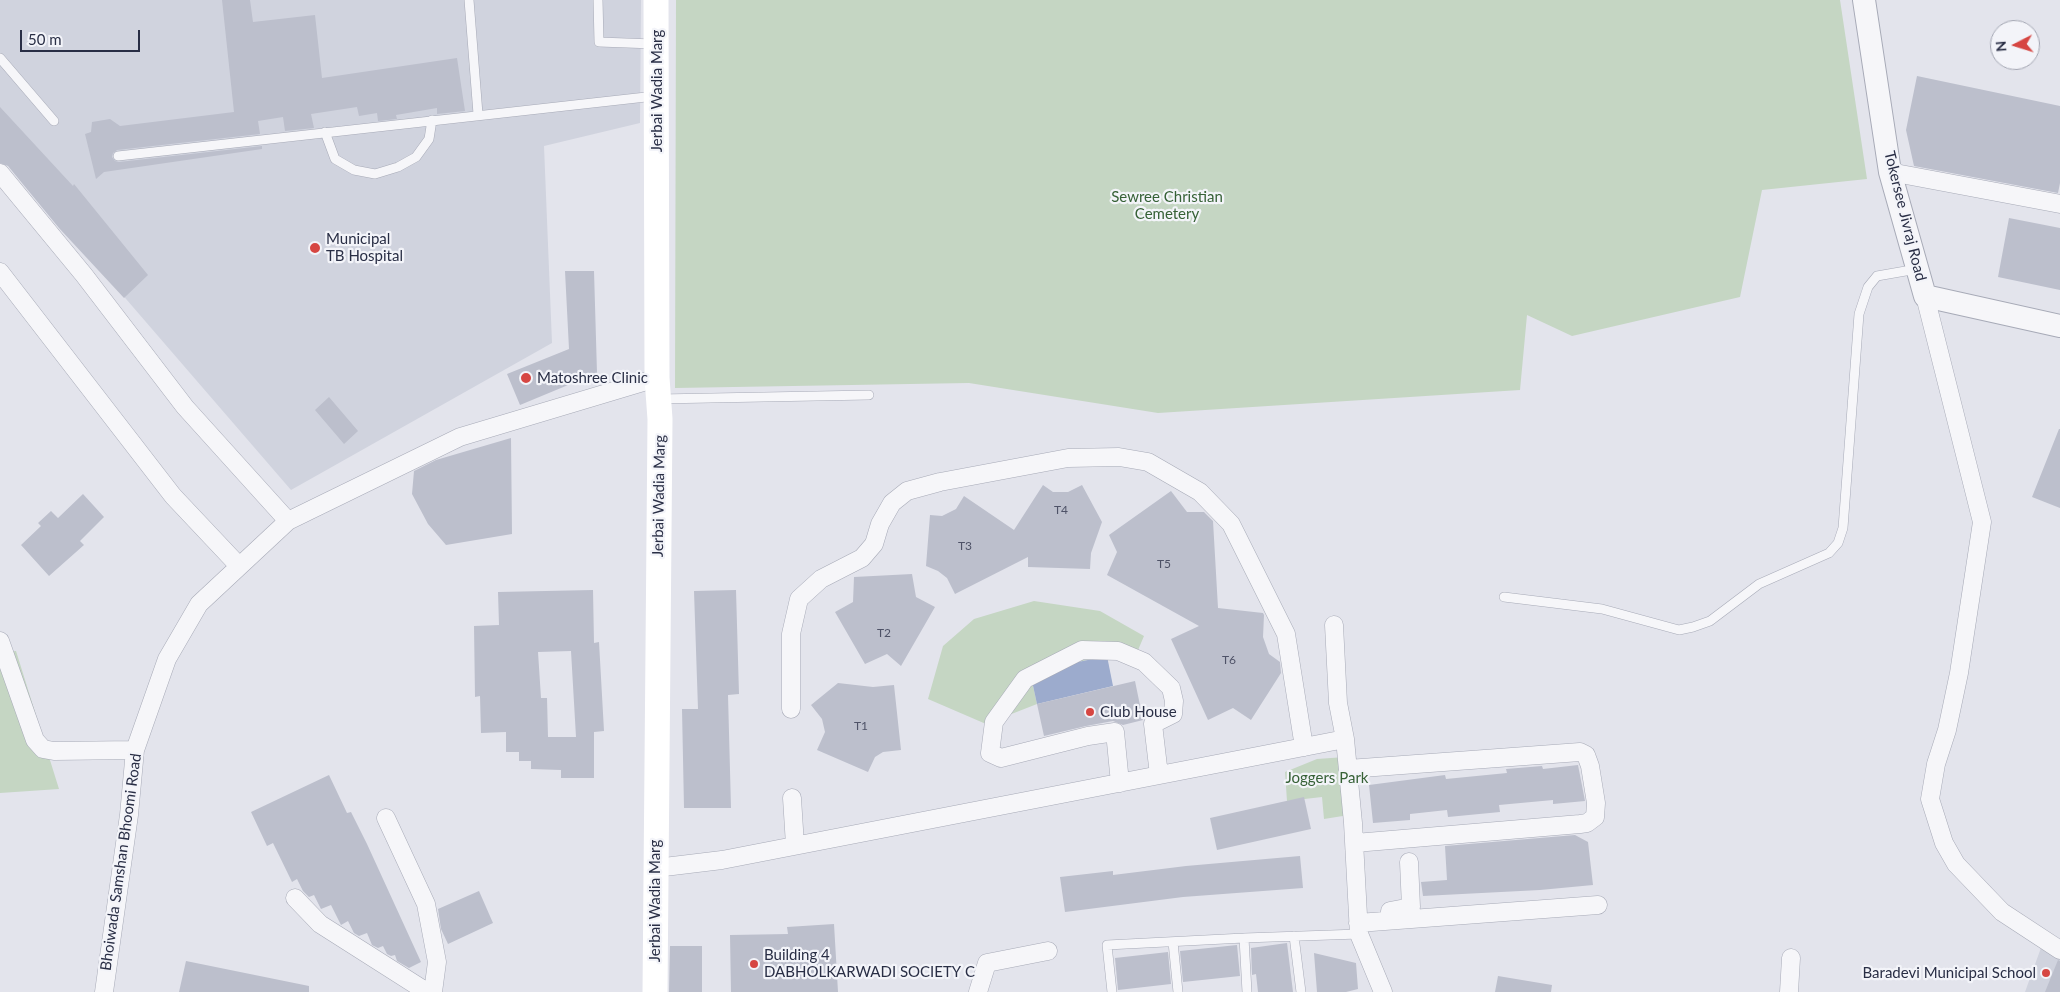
<!DOCTYPE html>
<style>
body{margin:0}
#map{position:relative;width:2060px;height:992px;overflow:hidden;background:#e3e4ec;font-family:Lato,sans-serif}
canvas{display:block}
.north{position:absolute;left:1990px;top:20px;width:50px;height:50px;box-sizing:border-box;background:#f3f4f9;border:1px solid #a2a5b1;border-radius:50%;rotate:265deg;font-size:14px;font-weight:700;line-height:20px;text-align:center;color:#292e45}
.north::after{content:'';display:block;margin:auto;width:18px;height:22px;background:#d64642;clip-path:polygon(50% 0,100% 100%,50% 72%,0 100%)}
.scale{position:absolute;left:20px;top:30px;width:120px;height:22px;box-sizing:border-box;border:2px solid #292e45;border-top:0;padding-left:6px;font-size:15px;line-height:18px;white-space:nowrap;color:#292e45;-webkit-text-stroke:4px #f3f4f9;paint-order:stroke}
</style>
<div id="map">
<canvas width="2060" height="992"></canvas>
<div class="north">N</div>
<div class="scale">50 m</div>
</div>
<script>
const context = document.querySelector('canvas').getContext('2d');
context.lineJoin = 'round';
function fillPath(path, color) { context.fillStyle = color; context.fill(path, 'evenodd'); }
const poly = rows => new Path2D(rows.map(r => 'M' + r).join(''));
function strokePath(path, color, width, dash) { context.strokeStyle = color; context.lineWidth = width; context.lineCap = dash ? 'butt' : 'round'; context.setLineDash(dash || []); context.stroke(path); }
function label(font, color, halo, rows, align = 'center') {
  context.font = font + ' Lato,sans-serif'; context.lineWidth = 4.5; context.setLineDash([]); context.textBaseline = 'middle'; context.strokeStyle = halo; context.fillStyle = color; for (const [text, x, y, turn = 0] of rows) {
    context.save(); context.translate(x, y); context.rotate((+turn || 0) * Math.PI / 180); context.textAlign = isNaN(turn) ? turn : align; if (halo) context.strokeText(text, 0, 0); context.fillText(text, 0, 0); context.restore();
  }
}
fillPath(poly([
 [0,0,641,0,640,123,544,146,552,343,291,490,0,153],
 [2042,945,2060,953,2060,992,2025,992]
]), '#d0d3de');
fillPath(poly([
 [676,0,1840,0,1867,179,1762,190,1740,297,1572,336,1527,315,1520,390,1158,413,969,383,675,388],
 [1034,601,1100,611,1144,636,1133,662,1107,656,1030,672,1037,704,986,724,928,699,943,646,974,619],
 [16,651,59,789,0,793,0,652],
 [1345,757,1349,815,1324,819,1322,797,1287,801,1285,772,1317,759]
]), '#c5d6c3');
fillPath(poly([
 [1107,656,1113,686,1037,704,1030,672]
]), '#9cabcd');
fillPath(poly([
 [222,0,250,0,253,22,315,15,322,78,457,58,465,111,437,114,437,108,396,115,397,119,378,121,377,113,359,116,357,107,311,114,314,128,285,131,283,117,258,121,260,134,117,150,113,153,112,157,115,161,119,162,262,146,262,149,104,172,96,179,85,134,91,132,92,122,110,119,120,126,234,112],
 [1917,76,2060,106,2060,183,2058,193,1914,166,1906,130],
 [0,107,73,186,74,184,148,275,124,298,59,228,8,166,0,163],
 [2009,218,2060,228,2060,290,1998,277],
 [565,271,594,271,597,373,520,405,507,374,569,349],
 [329,397,358,431,344,444,315,410],
 [2059,429,2060,429,2060,508,2032,497],
 [511,438,512,534,446,545,428,524,412,494,414,471,436,460],
 [1043,485,1053,492,1068,492,1082,485,1102,522,1091,553,1090,569,1028,567,1028,557,955,594,947,578,938,571,926,566,930,515,942,516,956,509,964,496,1014,530],
 [1171,491,1187,512,1204,512,1213,521,1218,608,1263,613,1264,615,1263,637,1269,654,1280,662,1281,673,1251,720,1233,708,1208,720,1171,639,1199,626,1107,575,1117,552,1109,535],
 [83,494,104,517,80,541,84,545,49,576,21,545,41,526,38,523,51,511,58,518],
 [912,574,916,597,935,607,901,666,887,654,865,664,835,612,853,602,854,577],
 [593,590,594,643,599,642,604,731,594,732,594,778,561,778,561,770,531,769,531,761,519,761,519,752,506,752,506,732,481,733,480,696,475,697,474,626,499,625,498,592],
 [571,651,576,737,548,737,547,698,541,698,538,652],
 [736,590,739,694,728,695,731,808,684,808,682,709,698,709,694,591],
 [1135,681,1143,720,1123,725,1113,721,1086,726,1044,736,1037,704],
 [838,683,873,687,894,685,901,750,883,752,875,757,868,772,817,750,825,732,822,719,811,705],
 [1578,765,1585,801,1553,804,1553,800,1499,805,1500,812,1448,817,1447,810,1410,814,1410,820,1373,823,1369,785,1445,775,1446,779,1507,773,1506,769,1542,766,1543,769],
 [329,775,347,813,351,812,367,844,421,962,409,968,397,961,395,955,391,956,387,954,383,946,378,948,372,945,367,933,359,936,354,933,348,921,341,925,331,905,321,909,314,895,309,897,303,891,297,879,292,882,273,843,267,846,251,812],
 [1304,797,1311,829,1217,850,1210,818],
 [1575,835,1588,842,1593,885,1540,890,1423,896,1421,882,1447,880,1445,846],
 [1300,856,1303,888,1183,897,1065,912,1060,877,1113,871,1113,875,1186,866],
 [479,891,493,923,448,944,441,929,438,909],
 [834,924,838,992,731,992,730,935,788,934,787,927],
 [1287,943,1293,992,1258,992,1256,974,1252,975,1251,948],
 [1237,945,1240,976,1183,982,1180,951],
 [670,946,702,946,702,992,669,992],
 [1168,952,1171,984,1118,990,1115,958],
 [1314,953,1356,963,1358,989,1346,992,1317,992],
 [2058,960,2060,961,2060,992,2045,992],
 [186,961,309,986,309,992,179,992],
 [1498,976,1552,985,1551,992,1495,992]
]), '#bcbfcc');
const service = poly([
 [469,0,478,114],
 [598,0,599,42,654,44],
 [0,58,54,121],
 [325,132,335,159,354,170,375,174,398,167,416,157,429,139,432,120],
 [118,156,655,96],
 [659,399,869,395],
 [1504,597,1602,609,1679,630,1693,627,1710,621,1759,584,1829,553,1838,543,1843,528,1859,314,1868,287,1877,276,1917,269],
 [1294,936,1301,992],
 [1244,938,1247,992],
 [1173,942,1178,992],
 [1112,992,1107,945,1244,938,1359,934]
]);
const minor = poly([
 [1890,172,2060,204],
 [0,173,84,275,185,407,288,521],
 [0,272,173,496,239,566],
 [1925,296,1982,522,1959,673,1947,730,1936,764,1930,799,1944,843,1956,864,2002,912,2060,950],
 [1334,625,1338,703,1345,739,1353,823,1359,934,1383,992],
 [0,641,35,740,43,749,54,751,135,750],
 [791,709,791,634,799,599,821,579,862,558,874,544,880,524,892,503,907,491,940,482,1068,458,1119,457,1148,462,1200,492,1231,524,1286,634,1304,747],
 [1348,769,1580,752,1586,755,1590,766,1596,803,1595,817,1587,823,1580,824,1355,843],
 [1120,783,1115,732,1088,736,1001,758,990,753,994,722,1025,679,1082,650,1118,651,1144,662,1171,688,1174,701,1173,714,1153,724,1159,775],
 [792,798,795,845],
 [386,818,426,904,437,962,433,992],
 [656,868,722,860,1345,739],
 [295,898,320,924,427,992],
 [1390,911,1411,907,1409,862],
 [1358,923,1598,905],
 [104,992,129,815,135,750,167,659,199,604,288,521,460,437,657,378],
 [978,992,987,963,1048,951],
 [1789,992,1791,958]
]);
const tertiary = poly([
 [1864,0,1890,172,1925,296,2060,326]
]);
strokePath(service, '#a7aab7', 10);
strokePath(minor, '#a7aab7', 19);
strokePath(tertiary, '#a7aab7', 24);
strokePath(service, '#f6f6f9', 9);
strokePath(minor, '#f6f6f9', 18);
strokePath(tertiary, '#f6f6f9', 22);
strokePath(poly([
 [655,992,660,419,657,378,656,0]
]), '#fff', 25);
for (const [x, y, r, color] of [
 [315,248,6,"#d64642"],
 [526,378,6,"#d64642"],
 [1090,712,5,"#d64642"],
 [754,964,5,"#d64642"],
 [2046,973,5,"#d64642"]
]) { const dot = new Path2D(); dot.arc(x, y, r, 0, 2 * Math.PI); context.fillStyle = color; context.fill(dot); strokePath(dot, '#f3f4f9', 2); }
label('12px', '#4e5267', null, [
 ["T4",1061,510],
 ["T3",965,546],
 ["T5",1164,564],
 ["T2",884,633],
 ["T6",1229,660],
 ["T1",861,726]
]);
label('15px', '#292e45', '#f3f4f9', [
 ["Jerbai Wadia Marg",657,91,-90],
 ["Tokersee Jivraj Road",1905,216,76],
 ["Jerbai Wadia Marg",659,496,-89],
 ["Bhoiwada Samshan Bhoomi Road",121,862,-82],
 ["Jerbai Wadia Marg",655,901,-90]
]);
label('15px', '#366136', '#f3f4f9', [
 ["Sewree Christian",1167,197],
 ["Cemetery",1167,214],
 ["Joggers Park",1327,778]
]);
label('15px', '#292e45', '#f3f4f9', [
 ["Municipal",326,239],
 ["TB Hospital",326,256],
 ["Matoshree Clinic",537,378],
 ["Club House",1100,712],
 ["Building 4",764,955],
 ["DABHOLKARWADI SOCIETY C",764,972],
 ["Baradevi Municipal School",2036,973,"right"]
], 'left');
</script>
